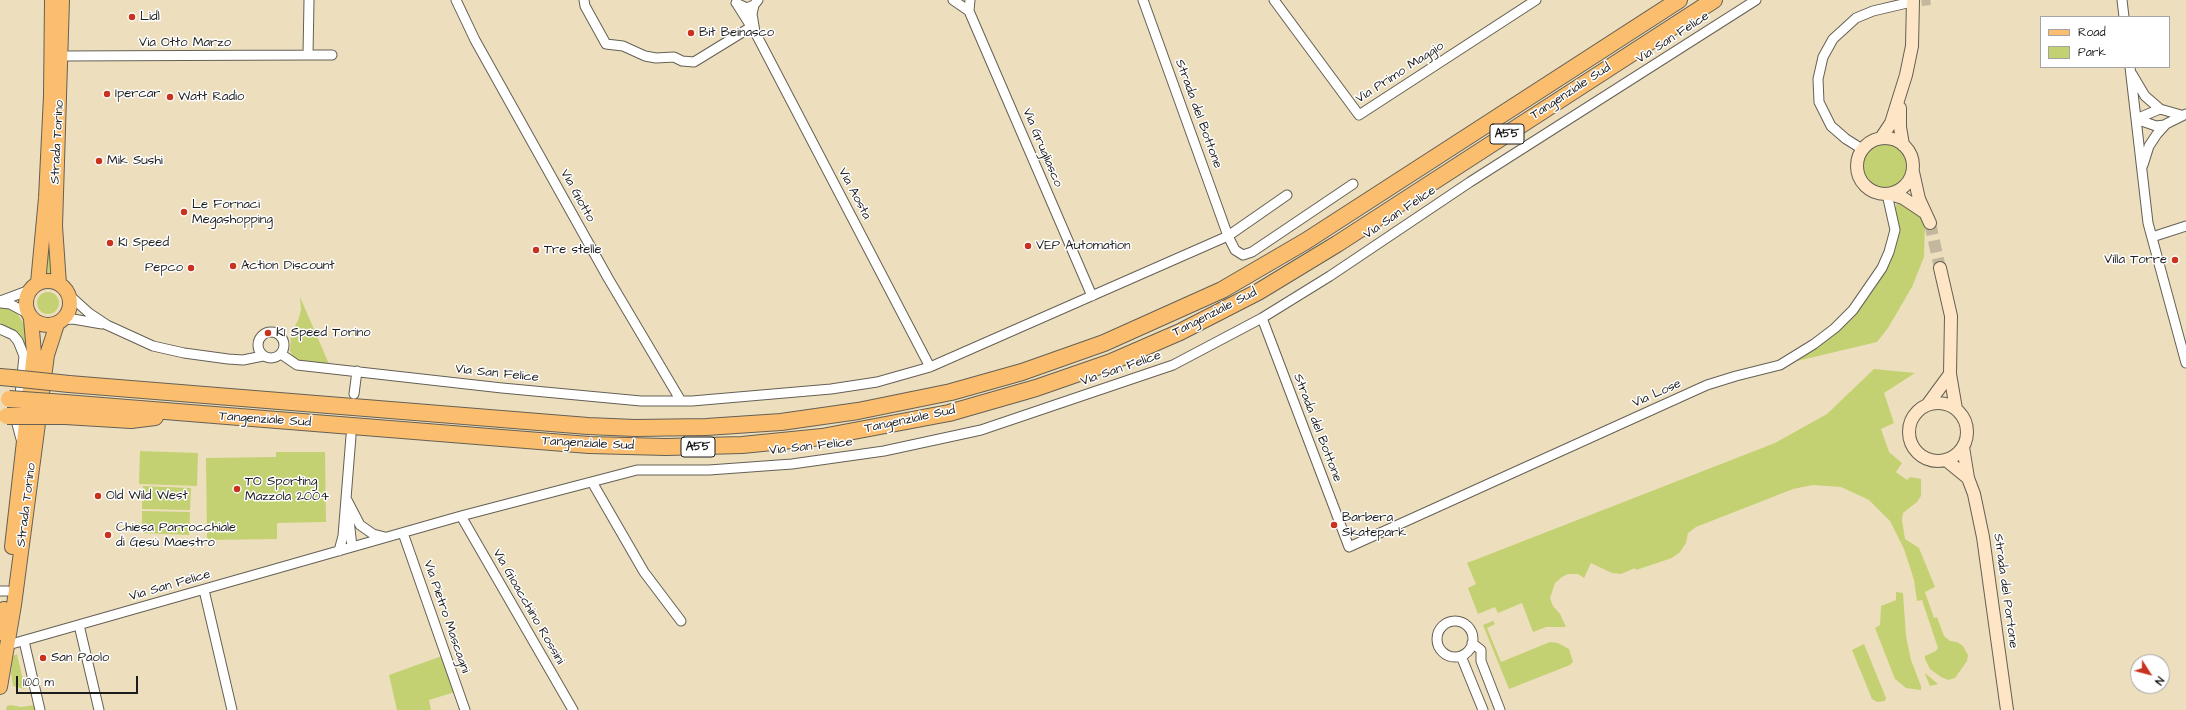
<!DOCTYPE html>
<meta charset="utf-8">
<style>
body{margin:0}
#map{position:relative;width:2186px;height:710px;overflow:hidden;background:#eddfbe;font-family:"Architects Daughter",sans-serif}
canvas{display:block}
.legend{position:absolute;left:2040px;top:16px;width:130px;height:52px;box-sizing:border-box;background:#fff;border:1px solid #a4a4a4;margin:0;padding:5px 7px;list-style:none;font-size:12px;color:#1c1c1c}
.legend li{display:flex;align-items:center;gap:8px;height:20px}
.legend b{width:20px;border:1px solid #a4a4a4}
.north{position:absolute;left:2130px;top:654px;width:40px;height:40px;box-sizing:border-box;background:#fff;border:1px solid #a4a4a4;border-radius:50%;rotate:126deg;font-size:11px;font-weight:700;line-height:16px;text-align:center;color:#1c1c1c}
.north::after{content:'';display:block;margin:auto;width:14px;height:18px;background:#c8321e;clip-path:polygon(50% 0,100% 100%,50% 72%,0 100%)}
.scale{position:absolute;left:16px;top:676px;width:122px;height:18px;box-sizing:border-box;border:2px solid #1c1c1c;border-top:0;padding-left:5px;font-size:12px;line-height:14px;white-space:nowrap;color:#1c1c1c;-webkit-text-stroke:3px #fff;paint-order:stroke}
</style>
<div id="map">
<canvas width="2186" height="710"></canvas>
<ul class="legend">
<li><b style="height:5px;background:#fbbe6e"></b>Road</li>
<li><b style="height:11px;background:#c3d172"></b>Park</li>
</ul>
<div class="north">N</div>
<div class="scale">100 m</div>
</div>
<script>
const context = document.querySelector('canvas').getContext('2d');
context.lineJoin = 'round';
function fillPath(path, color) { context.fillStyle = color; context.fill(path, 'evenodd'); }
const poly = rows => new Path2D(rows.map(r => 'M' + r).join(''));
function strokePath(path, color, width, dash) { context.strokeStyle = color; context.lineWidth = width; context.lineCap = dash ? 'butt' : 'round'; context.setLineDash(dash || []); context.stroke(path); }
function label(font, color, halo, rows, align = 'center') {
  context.font = font + ' "Architects Daughter",sans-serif'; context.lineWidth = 3; context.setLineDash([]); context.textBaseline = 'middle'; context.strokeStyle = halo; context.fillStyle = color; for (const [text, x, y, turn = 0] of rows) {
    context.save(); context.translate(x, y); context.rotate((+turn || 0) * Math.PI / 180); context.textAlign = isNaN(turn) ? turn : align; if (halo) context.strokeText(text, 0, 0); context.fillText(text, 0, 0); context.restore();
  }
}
fillPath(poly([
 [54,133,52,274,43,274],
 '1857 166a28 28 0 1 1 56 0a28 28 0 1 1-56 0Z',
 [1901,202,1917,207,1925,224,1924,257,1912,287,1888,328,1877,342,1793,362,1816,347,1884,269,1894,209,1897,204],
 '37 303a11 11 0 1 1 22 0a11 11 0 1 1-22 0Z',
 [300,297,329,364,300,361,294,358,290,351,291,334,299,318,301,309],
 [4,306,15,310,24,324,27,332,27,351,2,327,0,321,0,307],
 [1874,369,1915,373,1884,393,1894,423,1881,429,1889,452,1902,463,1896,472,1907,480,1910,477,1921,479,1921,496,1917,502,1903,513,1902,520,1905,539,1919,548,1935,587,1925,592,1934,618,1937,617,1944,636,1950,641,1957,642,1963,646,1968,655,1967,661,1955,678,1948,680,1941,677,1930,669,1925,659,1925,656,1936,651,1938,648,1922,600,1917,601,1914,580,1904,549,1890,521,1869,500,1841,487,1813,485,1793,489,1696,527,1688,533,1686,543,1680,552,1672,558,1636,570,1635,568,1621,574,1612,573,1591,563,1584,578,1578,574,1568,574,1562,577,1555,583,1550,598,1553,606,1560,614,1566,627,1546,627,1533,632,1522,603,1498,613,1495,607,1478,614,1468,588,1476,584,1467,563,1775,443,1827,414],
 [140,451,198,453,197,486,139,484],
 [276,452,325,452,326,522,277,523,277,539,207,540,206,458,276,457,276,464],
 [143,486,191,488,190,510,142,509],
 [142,511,190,512,189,535,142,533],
 [1896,592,1903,593,1906,636,1911,660,1921,686,1921,690,1906,688,1895,679,1875,628,1880,625,1881,606,1896,600],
 [1493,621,1495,624,1487,628,1501,662,1550,642,1558,643,1569,649,1573,662,1570,665,1509,689,1483,625],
 [1864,644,1886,698,1885,701,1877,702,1872,699,1852,650],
 [17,654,25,689,13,686,11,673,13,656],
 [442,656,455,692,429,700,431,710,397,710,389,675],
 [1925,674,1926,674,1938,684,1930,686],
 [11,705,21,707,35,705,35,710,6,710,7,706]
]), '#c3d172');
strokePath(poly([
 [1908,3,1934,0]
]), '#c3b89e', 9, [9, 4.5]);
strokePath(poly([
 [1930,223,1940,268]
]), '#c3b89e', 12, [12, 6]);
const street = poly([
 [456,0,475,40,608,278,681,401],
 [584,0,585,6,606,44,623,46,645,56,656,58,674,57,682,61,694,62,751,27],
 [953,0,969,11,1092,296],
 [1143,0,1228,236,1235,250,1243,255,1252,252,1353,184],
 [1274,0,1359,115,1536,0],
 [2122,0,2124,17],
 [736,3,747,8,754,5,758,0],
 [737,4,754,31],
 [754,5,752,14,755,32,930,367],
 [969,11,970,0],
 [308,55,332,55],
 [62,56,308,55,309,0],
 [2130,67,2148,223,2186,363],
 [2132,74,2145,96,2160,109,2181,115],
 [2136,119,2156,126,2165,125],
 [2136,119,2160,109],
 [1862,149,1846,139,1831,126,1819,102,1818,79,1823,57,1833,39,1856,18,1873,11,1907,3],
 [2143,165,2149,146,2157,134,2166,124,2186,114],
 [2152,237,2186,226],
 [68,294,89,313,107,325,153,346,184,353,228,359,243,360,263,356],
 [0,301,30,290],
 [0,303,10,304,27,313],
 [1262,318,1349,547,1707,385,1736,376,1780,365,1814,344,1835,328,1853,310,1882,268,1889,252,1895,230,1887,194],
 [62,320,73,319,102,324],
 [0,329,13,335,18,341,24,356,17,424,21,439],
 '258 345a13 13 0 1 1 26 0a13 13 0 1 1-26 0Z',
 [281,354,297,365,502,388,641,401,692,401,831,389,877,382,930,367,1228,236,1287,195],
 [354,394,357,371],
 [592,482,644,572,681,621],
 [347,500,360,525,373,534,385,537],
 [348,510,352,547],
 [461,516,573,710],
 [403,533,465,710],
 [339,551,343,536,351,436],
 [204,590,232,710],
 [0,591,7,591],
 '1437 639a18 18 0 1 1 36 0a18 18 0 1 1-36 0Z',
 [79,625,99,710],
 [24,641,40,710],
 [1472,643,1481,650,1481,661,1500,710],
 [8,645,461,516,637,470,709,470,792,464,884,451,981,430,1173,365,1262,318,1330,276,1470,182,1756,0],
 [1461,656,1483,710]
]);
const secondary = poly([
 [1900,108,1900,127,1903,145],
 '1857 166a28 28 0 1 1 56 0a28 28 0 1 1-56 0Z',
 [1881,138,1891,123,1906,75,1912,46,1913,0],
 [1913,172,1919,199,1930,223],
 [1890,194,1903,198,1924,212],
 [1940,268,1951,316,1950,374,1956,409],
 '1909 432a29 29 0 1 1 58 0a29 29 0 1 1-58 0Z',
 [1928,404,1950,374],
 [1963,447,1968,478,1974,494,1983,537,2007,710],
 [1946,460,1968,478]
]);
const primary = poly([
 '26 303a22 22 0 1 1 44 0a22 22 0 1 1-44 0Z',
 [38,283,46,198,51,96,52,0],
 [59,284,55,226,62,0],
 [12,547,34,353,31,319],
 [0,633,4,609],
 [0,687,14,605,47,355,57,324]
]);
const highway = poly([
 [0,377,12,378],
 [69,384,588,426,635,428,706,427,781,422,858,411,951,392,1022,372,1104,343,1222,290,1306,241,1679,0],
 [65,403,589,445,666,447,742,445,822,437,949,413,1036,388,1111,362,1180,332,1258,292,1337,244,1714,0],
 [65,416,131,420,155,417]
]);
strokePath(street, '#656055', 11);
strokePath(secondary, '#656055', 14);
strokePath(primary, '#656055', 16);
strokePath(highway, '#656055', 18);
strokePath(street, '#fff', 9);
strokePath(secondary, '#fde5c5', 12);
strokePath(primary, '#fbbe6e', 14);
strokePath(highway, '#fbbe6e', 16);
const highwayBridge = poly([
 [12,378,69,384],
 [9,399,65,403],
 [7,416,65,416]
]);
strokePath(highwayBridge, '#656055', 18, []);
strokePath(highwayBridge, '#fbbe6e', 16);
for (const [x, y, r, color] of [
 [132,17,4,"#c8321e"],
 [691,33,4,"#c8321e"],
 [107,94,4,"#c8321e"],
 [170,97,4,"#c8321e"],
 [99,161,4,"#c8321e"],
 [184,212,4,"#c8321e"],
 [110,243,4,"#c8321e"],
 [1028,246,4,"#c8321e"],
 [536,250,4,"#c8321e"],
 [2175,260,4,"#c8321e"],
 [233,266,4,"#c8321e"],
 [191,268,4,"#c8321e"],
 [268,333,4,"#c8321e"],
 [237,489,4,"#c8321e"],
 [98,496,4,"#c8321e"],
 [1334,525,4,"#c8321e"],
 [108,535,4,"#c8321e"],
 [43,658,4,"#c8321e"]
]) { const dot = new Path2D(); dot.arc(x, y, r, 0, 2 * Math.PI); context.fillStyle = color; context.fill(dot); strokePath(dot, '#fff', 1.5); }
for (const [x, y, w] of [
 [1507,134,34],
 [698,447,34]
]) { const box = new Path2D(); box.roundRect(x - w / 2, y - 10, w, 20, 3); context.fillStyle = '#fff'; context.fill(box); strokePath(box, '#1c1c1c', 1); }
label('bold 12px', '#1c1c1c', null, [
 ["A55",1507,134],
 ["A55",698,447]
]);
label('13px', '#1c1c1c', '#fff', [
 ["Lidl",140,17],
 ["Bit Beinasco",699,33],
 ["Ipercar",115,94],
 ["Watt Radio",178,97],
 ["Mik Sushi",107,161],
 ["Le Fornaci",192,205],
 ["Megashopping",192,220],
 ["K1 Speed",118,243],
 ["VEP Automation",1036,246],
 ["Tre stelle",544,250],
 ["Villa Torre",2167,260,"right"],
 ["Action Discount",241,266],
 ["Pepco",183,268,"right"],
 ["K1 Speed Torino",276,333],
 ["TO Sporting",245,482],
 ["Mazzola 2004",245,497],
 ["Old Wild West",106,496],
 ["Barbera",1342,518],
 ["Skatepark",1342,533],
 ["Chiesa Parrocchiale",116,528],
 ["di Gesù Maestro",116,543],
 ["San Paolo",51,658]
], 'left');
label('13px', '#1c1c1c', '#fff', [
 ["Via San Felice",1673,38,-33],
 ["Via Otto Marzo",185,43],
 ["Via Primo Maggio",1400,73,-33],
 ["Tangenziale Sud",1571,92,-33],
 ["Strada del Bottone",1198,114,70],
 ["Strada Torino",58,142,-87],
 ["Via Grugliasco",1042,148,67],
 ["Via Aosta",854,194,62],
 ["Via Giotto",577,196,61],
 ["Via San Felice",1400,213,-34],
 ["Tangenziale Sud",1215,313,-27],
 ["Via San Felice",1121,369,-19],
 ["Via San Felice",497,374,6],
 ["Via Lose",1657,394,-24],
 ["Tangenziale Sud",265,420,4],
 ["Tangenziale Sud",910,420,-12],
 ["Strada del Bottone",1317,428,69],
 ["Tangenziale Sud",588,444,3],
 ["Via San Felice",811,447,-6],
 ["Strada Torino",27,505,-83],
 ["Via San Felice",170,586,-16],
 ["Strada del Portone",2005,591,82],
 ["Via Gioacchino Rossini",528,607,60],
 ["Via Pietro Mascagni",446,617,71]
]);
</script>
